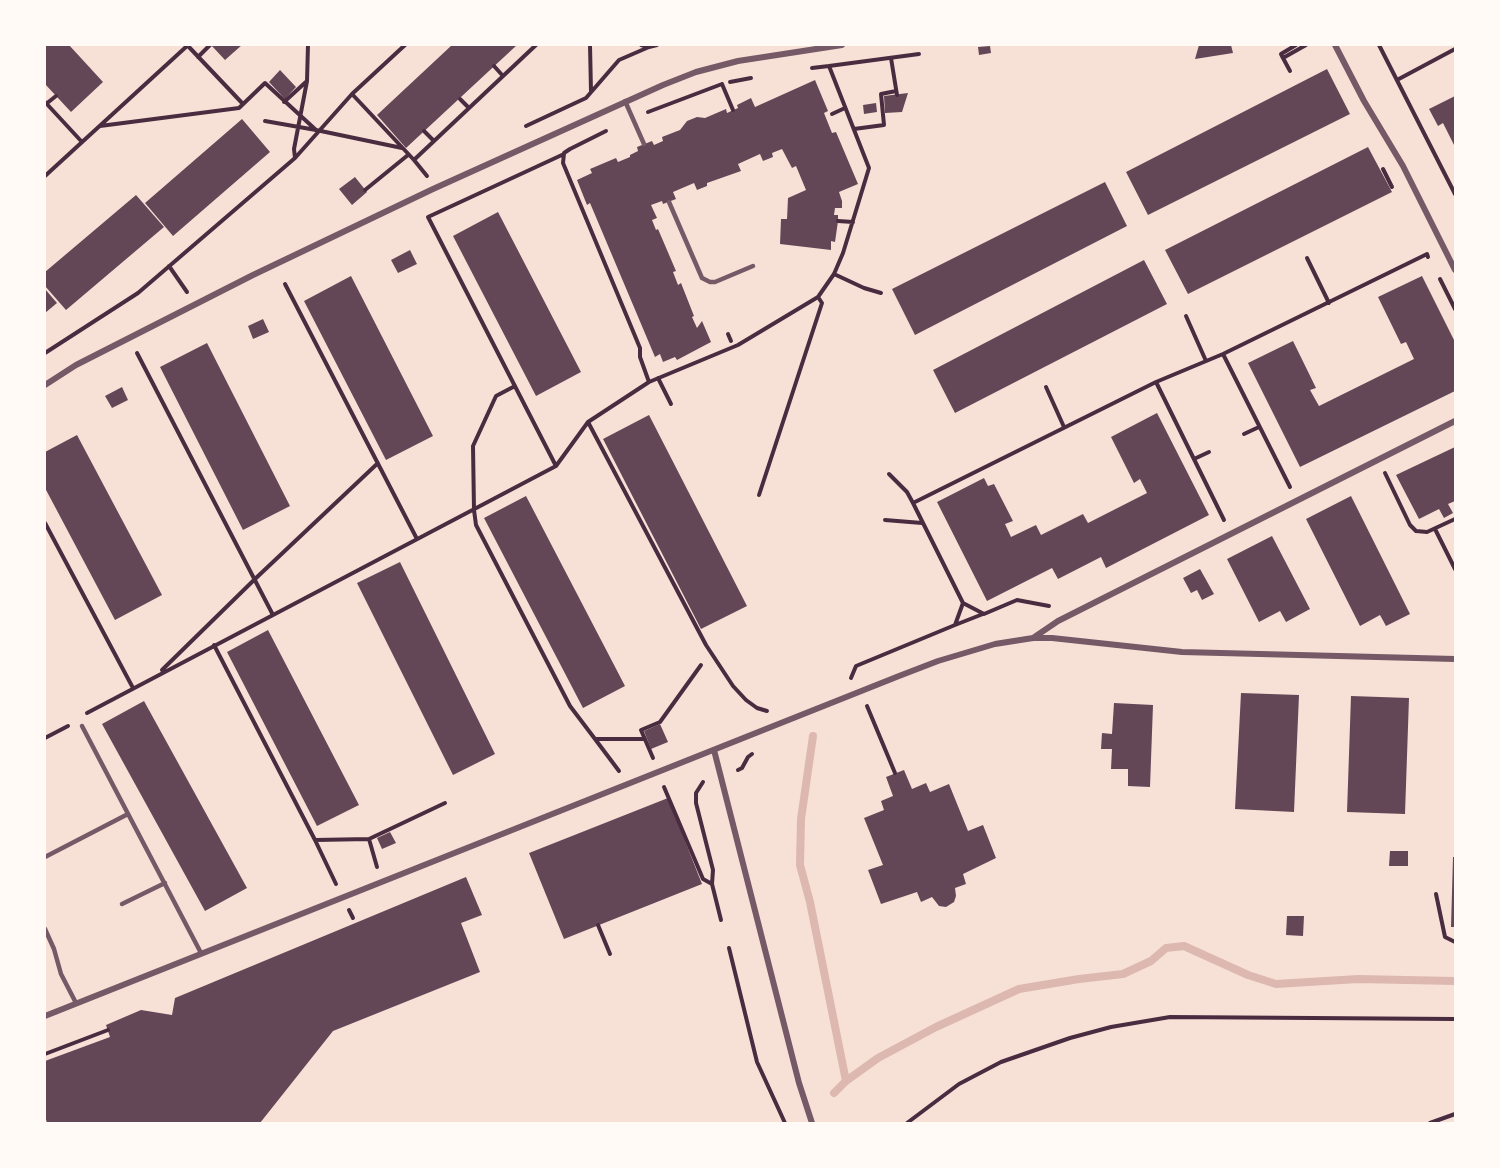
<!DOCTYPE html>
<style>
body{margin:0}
#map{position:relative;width:1500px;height:1168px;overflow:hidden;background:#f7e1d7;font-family:"Golos Text",sans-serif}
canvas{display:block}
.frame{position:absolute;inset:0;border:46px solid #fffaf5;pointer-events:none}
</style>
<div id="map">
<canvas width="1500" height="1168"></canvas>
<div class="frame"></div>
</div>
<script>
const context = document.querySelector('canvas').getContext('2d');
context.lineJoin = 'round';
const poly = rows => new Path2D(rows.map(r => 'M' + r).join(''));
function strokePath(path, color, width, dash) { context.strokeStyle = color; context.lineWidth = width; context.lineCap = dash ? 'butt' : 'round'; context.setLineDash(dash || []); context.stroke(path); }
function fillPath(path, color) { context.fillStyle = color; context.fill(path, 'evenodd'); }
strokePath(poly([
 [813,736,801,819,800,865,810,902,846,1081],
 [834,1093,846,1081,878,1058,936,1027,1019,989,1079,979,1123,974,1151,961,1166,948,1184,946,1248,975,1276,984,1358,979,1455,981]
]), '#dcb8b0', 8);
fillPath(poly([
 [45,45,69,45,103,82,71,112,45,84],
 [211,45,242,45,225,60],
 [452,45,517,45,406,148,377,115],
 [1199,45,1231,45,1233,53,1195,59],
 [990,46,991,53,979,55,978,47],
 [1327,69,1350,114,1148,215,1126,172],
 [280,70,296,87,285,99,269,82],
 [815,80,828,111,824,113,832,133,836,132,858,184,839,192,842,201,842,208,835,208,834,215,838,215,838,221,835,242,831,241,831,250,780,244,781,219,787,219,788,198,806,190,796,166,792,168,782,149,772,153,773,157,763,161,760,154,738,164,741,171,707,183,707,186,697,190,694,183,673,192,676,199,663,204,662,201,651,205,657,218,652,220,656,230,658,229,676,271,673,272,678,285,681,283,694,316,692,317,697,328,702,321,711,342,677,360,675,357,663,362,660,354,655,357,590,203,587,205,577,180,592,173,590,169,616,158,618,162,630,157,630,155,638,151,637,147,652,141,654,145,663,141,662,137,680,130,687,121,697,117,705,118,726,109,727,113,738,108,737,105,751,98,755,107],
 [908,93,902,112,885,113,884,96],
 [1455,96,1455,147,1443,123,1438,126,1429,109],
 [876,103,877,112,864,114,863,105],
 [242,119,270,152,173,236,145,203],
 [1368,147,1392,192,1188,294,1165,250],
 [355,177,367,192,352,205,339,189],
 [1105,182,1127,226,915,335,892,289],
 [136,195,164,227,66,310,45,286,45,272],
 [498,212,581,372,536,396,453,236],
 [410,250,417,264,398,273,391,260],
 [1144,260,1167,304,955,413,933,370],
 [351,276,433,436,386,460,304,301],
 [1422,276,1455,342,1455,391,1300,467,1248,363,1293,341,1316,388,1310,390,1319,406,1414,359,1406,342,1401,344,1378,297],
 [45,289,57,303,45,313],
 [263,319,269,332,253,339,248,326],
 [207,343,290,506,243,530,160,367],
 [122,387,128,400,112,408,105,396],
 [1157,413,1209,515,1106,568,1101,557,1058,579,1052,568,987,601,937,502,984,478,988,486,994,484,1013,521,1005,524,1011,537,1036,525,1041,535,1083,514,1088,523,1147,493,1140,479,1134,483,1111,437],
 [649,415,747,606,701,629,603,439],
 [77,435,162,595,115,620,45,488,45,452],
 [1455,447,1455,501,1448,504,1453,513,1444,518,1439,509,1419,519,1396,475],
 [526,496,625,686,583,708,484,518],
 [1351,496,1410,614,1386,626,1380,615,1360,626,1306,519],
 [1272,536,1310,609,1286,622,1280,611,1259,622,1227,559],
 [400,562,495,754,453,775,357,583],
 [1200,569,1214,594,1202,600,1197,590,1191,593,1183,578],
 [268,630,359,805,317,826,227,652],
 [1241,693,1299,695,1294,812,1235,809],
 [1351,696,1409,698,1405,814,1347,812],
 [144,701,247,888,205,911,102,724],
 [1114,703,1153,705,1150,787,1128,786,1128,769,1111,769,1112,749,1101,749,1102,733,1112,734],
 [660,724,668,742,651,749,644,731],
 [904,770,912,789,926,783,930,792,949,784,968,831,983,825,996,858,963,874,966,884,955,888,956,896,954,902,946,907,939,906,932,897,921,902,917,892,881,904,868,870,883,865,864,818,884,810,881,801,893,796,886,777],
 [668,798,702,884,564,939,529,853],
 [390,832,396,843,382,849,377,838],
 [1390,851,1408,851,1408,866,1389,866],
 [1453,857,1455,857,1455,927,1451,927],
 [466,877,482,915,461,923,480,972,333,1031,260,1123,47,1123,45,1116,45,1061,110,1037,106,1025,141,1010,172,1015,175,998],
 [1287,916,1304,916,1303,936,1286,935]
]), '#644757');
strokePath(poly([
 [308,45,307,81,294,149,295,158,352,94,414,160],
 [590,45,591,92],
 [641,45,649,47,657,45],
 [1379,45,1455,194],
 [188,46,243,104],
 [198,57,210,45],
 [891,58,897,95],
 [1283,58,1281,54,1296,45],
 [494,66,503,76],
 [829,66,919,54],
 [1290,71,1283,58,1306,45],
 [1397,80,1455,49],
 [730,82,751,78],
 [722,84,733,110],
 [352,94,405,45],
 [460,99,469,108],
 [45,102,82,142],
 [284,102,307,81],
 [46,104,56,96],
 [648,112,722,84],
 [832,114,845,108],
 [265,121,316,130],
 [100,126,239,108,265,83,316,130,402,148],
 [526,126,586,98,619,60,649,47],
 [854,129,884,125,881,94,896,91],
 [424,131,434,141],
 [606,131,570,149,564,153,563,163,640,348,640,357,649,382],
 [1383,169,1392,187],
 [45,176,187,46],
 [427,176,414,160,416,158,536,45],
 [365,190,408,155],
 [838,221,853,222],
 [1307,258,1329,303],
 [169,266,187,292],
 [834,274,864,288,881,293],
 [1440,279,1455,309],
 [285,284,417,539],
 [1186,316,1206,361],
 [728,334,731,341],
 [45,353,138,293,295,158],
 [137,353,273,615],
 [1223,354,1156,382,1224,520],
 [658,378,671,404],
 [515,386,496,396,473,446,474,510,476,525,570,706,595,739],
 [1046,387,1064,427],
 [588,422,706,645,733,686,746,700,757,708,767,711],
 [1244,434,1259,427],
 [1194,459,1209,452],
 [556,466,428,217,564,154],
 [1385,473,1410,525,1416,531,1427,532,1455,519],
 [889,474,907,492,913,503],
 [1290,487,1223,354,1423,256,1427,254,1428,257],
 [759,495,822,303,818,297],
 [885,520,922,523],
 [45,523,133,688],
 [1435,529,1455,569],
 [1049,606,1017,600,984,614,963,603,913,503,1156,382],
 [955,625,983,614],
 [214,645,315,840],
 [162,670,255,579,378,463],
 [851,678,856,666,955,625,963,603],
 [867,706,895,773],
 [87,713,556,466,588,422,649,382,738,345,818,297,834,274,843,253,869,168,829,66,812,68],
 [45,738,68,726],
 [653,758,641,730,660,722,701,665],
 [738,770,742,768,748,757,752,754],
 [619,771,595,739,645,739],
 [703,782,696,793,696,803,713,870,712,884,721,920],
 [664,787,703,879,712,884],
 [377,867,369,839,445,803],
 [336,884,315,840,369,839],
 [1436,894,1445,937,1455,942],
 [349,910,353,918],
 [598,925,610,954],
 [729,948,757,1062,785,1123],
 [45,1054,108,1030],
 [907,1123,959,1084,1001,1062,1070,1038,1111,1027,1170,1017,1455,1019],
 [1430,1123,1455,1114]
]), '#4a2c40', 4);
strokePath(poly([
 [625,101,644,144],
 [669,202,702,278,710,282,715,282,753,266],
 [82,726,201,953],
 [45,857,128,814],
 [122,904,165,883],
 [45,929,54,949,61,974,76,1003]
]), '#755966', 4.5);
strokePath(poly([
 [1335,45,1364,101,1403,166,1455,270],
 [45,385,76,365,253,275,433,189,663,85,696,72,738,61,842,45],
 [1033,638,1058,621,1455,421],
 [714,750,799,1083,812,1123],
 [45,1016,899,676,938,661,995,644,1033,638,1052,638,1182,652,1455,659]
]), '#755966', 6);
</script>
